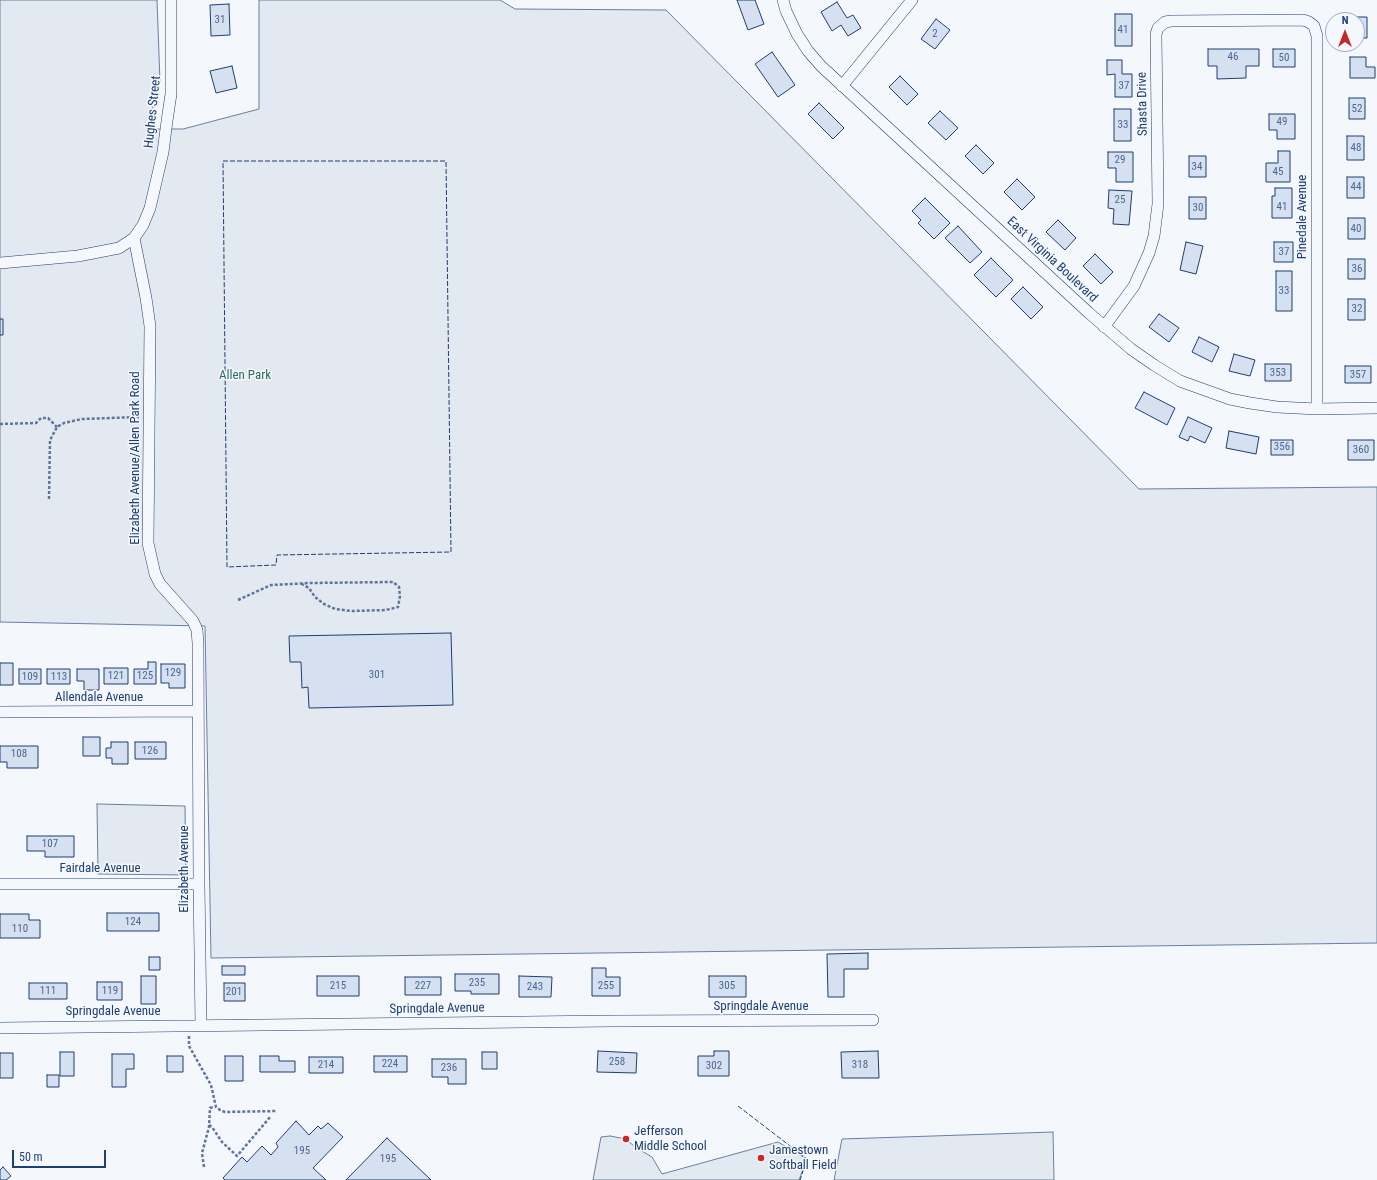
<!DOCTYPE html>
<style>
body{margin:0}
#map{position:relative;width:1377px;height:1180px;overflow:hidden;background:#f4f7fb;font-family:"Roboto Condensed",sans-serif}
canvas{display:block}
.north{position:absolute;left:1325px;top:12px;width:40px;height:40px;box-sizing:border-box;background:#f4f7fb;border:1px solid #9eadc5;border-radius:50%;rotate:0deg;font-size:11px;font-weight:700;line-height:16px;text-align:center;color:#1d3f73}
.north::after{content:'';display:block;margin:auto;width:14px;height:18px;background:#c62828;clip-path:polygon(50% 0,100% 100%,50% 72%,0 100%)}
.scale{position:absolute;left:12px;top:1150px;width:94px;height:18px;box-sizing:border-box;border:2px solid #1d3f73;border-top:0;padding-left:5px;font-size:12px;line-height:14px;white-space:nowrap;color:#1d3f73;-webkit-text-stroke:3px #f4f7fb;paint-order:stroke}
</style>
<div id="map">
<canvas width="1377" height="1180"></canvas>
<div class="north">N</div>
<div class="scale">50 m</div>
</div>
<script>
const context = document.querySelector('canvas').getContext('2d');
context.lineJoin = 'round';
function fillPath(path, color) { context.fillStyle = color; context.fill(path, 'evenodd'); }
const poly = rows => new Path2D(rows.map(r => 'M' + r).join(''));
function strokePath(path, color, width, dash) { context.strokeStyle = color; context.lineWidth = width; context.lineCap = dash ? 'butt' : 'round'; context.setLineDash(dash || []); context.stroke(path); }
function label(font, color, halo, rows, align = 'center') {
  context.font = font + ' "Roboto Condensed",sans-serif'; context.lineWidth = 3; context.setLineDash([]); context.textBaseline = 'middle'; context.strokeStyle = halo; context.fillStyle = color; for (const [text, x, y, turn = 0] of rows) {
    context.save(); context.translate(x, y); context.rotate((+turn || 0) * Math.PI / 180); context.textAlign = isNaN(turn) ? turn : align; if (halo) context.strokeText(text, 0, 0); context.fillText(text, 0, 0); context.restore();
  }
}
const green = poly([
 [0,0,157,0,160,82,147,129,183,129,259,109,259,0,500,0,515,9,666,10,1139,489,1377,487,1377,943,211,958,205,626,0,622,0,0],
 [97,804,185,806,186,875,98,874,97,804],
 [1053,1132,1054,1180,834,1180,842,1139,1053,1132],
 [610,1136,626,1139,635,1147,652,1157,662,1174,778,1142,807,1159,799,1180,593,1180,601,1137,610,1136]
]);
fillPath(green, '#e3e9f0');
strokePath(green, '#687fa3', 1);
const building = poly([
 [737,0,755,0,764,24,748,30,737,0],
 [837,2,847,18,853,15,861,28,848,36,841,25,832,31,821,12,837,2],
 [229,4,230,35,211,36,210,5,229,4],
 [1115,14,1132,14,1132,46,1115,46,1115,14],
 [1349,17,1367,17,1367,38,1357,38,1357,20,1349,20,1349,17],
 [936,19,950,30,935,49,921,39,936,19],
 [1208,49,1259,49,1259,66,1246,66,1246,78,1217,79,1217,66,1208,66,1208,49],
 [1273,49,1295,49,1295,67,1273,67,1273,49],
 [772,52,795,85,778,97,755,64,772,52],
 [1350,57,1366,57,1366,67,1375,67,1375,78,1350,78,1350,57],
 [1107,60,1122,60,1122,74,1132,74,1132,97,1115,97,1115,74,1107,75,1107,60],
 [232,66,237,88,216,93,210,71,232,66],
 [900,76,918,94,907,105,889,87,900,76],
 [1349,98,1365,98,1365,119,1349,119,1349,98],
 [819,103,844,128,833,139,808,114,819,103],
 [1114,109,1131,109,1131,141,1114,141,1114,109],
 [940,111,958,128,946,140,928,123,940,111],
 [1269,114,1295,114,1295,139,1277,139,1277,130,1269,130,1269,114],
 [1347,136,1364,136,1364,160,1347,160,1347,136],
 [976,145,994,163,983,174,965,156,976,145],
 [1278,151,1290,151,1290,182,1266,182,1266,163,1278,163,1278,151],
 [1108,152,1133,152,1133,182,1116,182,1116,168,1108,168,1108,152],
 [1189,156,1206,156,1206,177,1189,177,1189,156],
 [1347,177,1364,177,1364,198,1347,198,1347,177],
 [1017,179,1035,197,1022,210,1004,192,1017,179],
 [1275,188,1292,188,1292,218,1272,218,1272,196,1275,196,1275,188],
 [1109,190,1132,191,1129,225,1113,224,1114,209,1108,208,1109,190],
 [1189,197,1206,197,1206,219,1189,219,1189,197],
 [925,198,950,223,934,239,918,223,921,220,912,211,925,198],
 [1348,218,1365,218,1365,239,1348,239,1348,218],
 [1058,220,1076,238,1065,250,1046,232,1058,220],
 [958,226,982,252,970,263,945,238,958,226],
 [1186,242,1203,246,1196,274,1180,270,1186,242],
 [1274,242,1293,242,1293,262,1274,262,1274,242],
 [1095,254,1113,272,1101,284,1083,266,1095,254],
 [991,258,1013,280,996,297,974,275,991,258],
 [1348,259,1365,259,1365,279,1348,279,1348,259],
 [1276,271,1292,271,1292,311,1276,311,1276,271],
 [1023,287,1043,307,1031,319,1011,299,1023,287],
 [1348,299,1365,299,1365,320,1348,320,1348,299],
 [1159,314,1179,328,1169,342,1149,327,1159,314],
 [0,319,3,319,3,335,0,335,0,319],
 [1199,337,1219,347,1212,362,1192,352,1199,337],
 [1234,354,1255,360,1250,376,1229,371,1234,354],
 [1265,364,1291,364,1291,381,1265,381,1265,364],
 [1345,366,1371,366,1371,383,1345,383,1345,366],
 [1144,392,1175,408,1167,425,1135,408,1144,392],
 [1188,417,1212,428,1205,443,1190,436,1188,441,1179,437,1188,417],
 [1229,431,1259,437,1256,454,1226,448,1229,431],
 [1271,440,1293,440,1293,455,1271,455,1271,440],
 [1348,440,1374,440,1374,460,1348,460,1348,440],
 [451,633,453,705,309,708,308,687,302,688,301,662,290,662,289,636,451,633],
 [148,662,156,662,156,684,134,684,134,669,148,669,148,662],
 [0,663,13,663,13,685,0,685,0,663],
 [161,664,185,664,185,688,169,688,169,683,161,683,161,664],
 [104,668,128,668,128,684,104,684,104,668],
 [19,669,41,669,41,684,19,684,19,669],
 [47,669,70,669,70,684,47,684,47,669],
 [77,669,99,669,99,690,84,690,84,681,77,681,77,669],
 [83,737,100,737,100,756,83,756,83,737],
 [111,742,128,742,128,764,112,764,112,758,106,758,106,748,111,748,111,742],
 [135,742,166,742,166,759,135,759,135,742],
 [0,746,38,746,38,768,7,768,7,762,0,762,0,746],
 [27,836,74,836,74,857,45,857,45,851,27,851,27,836],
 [107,913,159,913,159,931,107,931,107,913],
 [0,914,29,914,29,920,40,920,40,938,0,938,0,914],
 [868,953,868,969,844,969,844,997,828,997,827,954,868,953],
 [149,957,160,957,160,970,149,970,149,957],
 [222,966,245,966,245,975,222,975,222,966],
 [592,968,606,968,606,977,620,977,620,996,592,996,592,968],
 [455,974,499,974,499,994,471,994,471,991,455,991,455,974],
 [141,976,156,976,156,1004,141,1004,141,976],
 [317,976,359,976,359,996,317,996,317,976],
 [519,976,552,977,551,997,519,997,519,976],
 [709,976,746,976,746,997,709,997,709,976],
 [405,977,441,977,441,995,405,995,405,977],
 [97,982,122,982,122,1000,97,1000,97,982],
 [29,983,67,983,67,999,29,999,29,983],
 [224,983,245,983,245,1001,224,1001,224,983],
 [598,1051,637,1053,636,1073,597,1072,598,1051],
 [714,1051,729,1051,729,1076,698,1076,698,1056,714,1056,714,1051],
 [878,1051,879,1078,842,1078,841,1052,878,1051],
 [60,1052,74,1052,74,1076,60,1076,60,1052],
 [482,1052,497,1052,497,1069,482,1069,482,1052],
 [0,1053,13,1053,13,1078,0,1078,0,1053],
 [112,1054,134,1054,134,1069,126,1069,126,1087,112,1087,112,1054],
 [167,1056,183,1056,183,1072,167,1072,167,1056],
 [225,1056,243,1056,243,1081,225,1081,225,1056],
 [260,1056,279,1056,279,1061,295,1061,295,1072,260,1072,260,1056],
 [374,1056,407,1056,407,1072,374,1072,374,1056],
 [309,1057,343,1057,343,1073,309,1073,309,1057],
 [432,1059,466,1059,466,1084,448,1084,448,1077,432,1077,432,1059],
 [47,1075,59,1075,59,1087,47,1087,47,1075],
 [296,1121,309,1135,318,1126,321,1129,328,1123,343,1137,313,1168,326,1180,225,1180,223,1178,242,1157,247,1162,262,1146,271,1155,278,1147,276,1143,296,1121],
 [387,1138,431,1180,346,1180,387,1138],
 [3,1167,11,1176,6,1180,0,1180,0,1170,3,1167]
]);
fillPath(building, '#d5e0f0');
strokePath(building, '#1d3f73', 1);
const street = poly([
 [783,0,786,11,797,34,808,51,821,66,1089,313,1131,349,1154,365,1180,381,1230,399,1250,403,1277,407,1317,409,1377,408],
 [842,86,912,0],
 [134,238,146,298,150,326,148,543,155,574,160,584,193,621,197,630,198,643,199,884,201,1026],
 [0,263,78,256,119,248,134,238,143,225,150,208,163,152,167,121,171,94,171,0],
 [1104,327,1134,286,1149,253,1154,236,1158,204,1156,34,1158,28,1165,22,1171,21,1303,20,1309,22,1314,26,1317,36,1317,409],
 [0,712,198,711],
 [0,884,199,884],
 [0,1028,612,1021,873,1020]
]);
strokePath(street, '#1d3f73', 12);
strokePath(poly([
 [0,424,36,423,41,418,48,418,57,427],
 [49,499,50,440,57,427,64,423,82,419,139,417],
 [238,600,271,585,310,583,393,582,399,587,400,596,398,607,386,610,352,611,335,609,324,604,315,597,309,588,302,584],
 [189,1036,189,1046,211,1085,216,1107,220,1110,225,1112,277,1111],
 [209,1125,212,1127,222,1142,237,1156,271,1116],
 [204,1167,202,1153,209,1127,210,1108,216,1106]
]), '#5e769c', 2.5, [3, 2]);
strokePath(street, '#f4f7fb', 11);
strokePath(poly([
 [223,161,446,161,451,552,277,555,276,565,227,567,223,161],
 [738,1106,807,1159,800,1180]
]), '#1d3f73', 1, [5, 2]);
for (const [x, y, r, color] of [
 [626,1139,4,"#c62828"],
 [761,1158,4,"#c62828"]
]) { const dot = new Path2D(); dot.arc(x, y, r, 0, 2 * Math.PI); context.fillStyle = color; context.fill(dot); strokePath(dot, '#f4f7fb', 1.5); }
label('11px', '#4b6792', null, [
 ["31",220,20],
 ["41",1123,30],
 ["2",935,34],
 ["46",1233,57],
 ["50",1284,58],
 ["37",1124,86],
 ["52",1357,109],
 ["49",1282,122],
 ["33",1123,125],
 ["48",1356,148],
 ["29",1120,160],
 ["34",1197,167],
 ["45",1278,172],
 ["44",1356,187],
 ["25",1120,200],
 ["41",1282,207],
 ["30",1198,208],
 ["40",1356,229],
 ["37",1284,252],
 ["36",1357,269],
 ["33",1284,291],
 ["32",1357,309],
 ["353",1278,373],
 ["357",1358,375],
 ["356",1282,447],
 ["360",1361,450],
 ["129",173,673],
 ["301",377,675],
 ["121",116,676],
 ["125",145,676],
 ["109",30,677],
 ["113",59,677],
 ["126",150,751],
 ["108",19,754],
 ["107",50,844],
 ["124",133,922],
 ["110",20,929],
 ["235",477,983],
 ["215",338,986],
 ["227",423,986],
 ["255",606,986],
 ["305",727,986],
 ["243",535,987],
 ["111",48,991],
 ["119",110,991],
 ["201",234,992],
 ["258",617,1062],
 ["224",390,1064],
 ["214",326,1065],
 ["318",860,1065],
 ["302",714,1066],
 ["236",449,1068],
 ["195",302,1151],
 ["195",388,1159]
]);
label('13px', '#1d3f73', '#f4f7fb', [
 ["Shasta Drive",1143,104,-91],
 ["Hughes Street",153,112,-84],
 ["Pinedale Avenue",1303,217,-90],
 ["East Virginia Boulevard",1052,260,43],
 ["Elizabeth Avenue/Allen Park Road",136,458,-90],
 ["Allendale Avenue",99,698],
 ["Fairdale Avenue",100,869],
 ["Elizabeth Avenue",185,869,-90],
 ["Springdale Avenue",761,1007],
 ["Springdale Avenue",437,1009,-1],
 ["Springdale Avenue",113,1012]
]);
label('13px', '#2c6c60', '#f4f7fb', [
 ["Allen Park",245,376]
]);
label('13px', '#1d3f73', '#f4f7fb', [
 ["Jefferson",634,1132],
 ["Middle School",634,1147],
 ["Jamestown",769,1151],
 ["Softball Field",769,1166]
], 'left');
</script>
